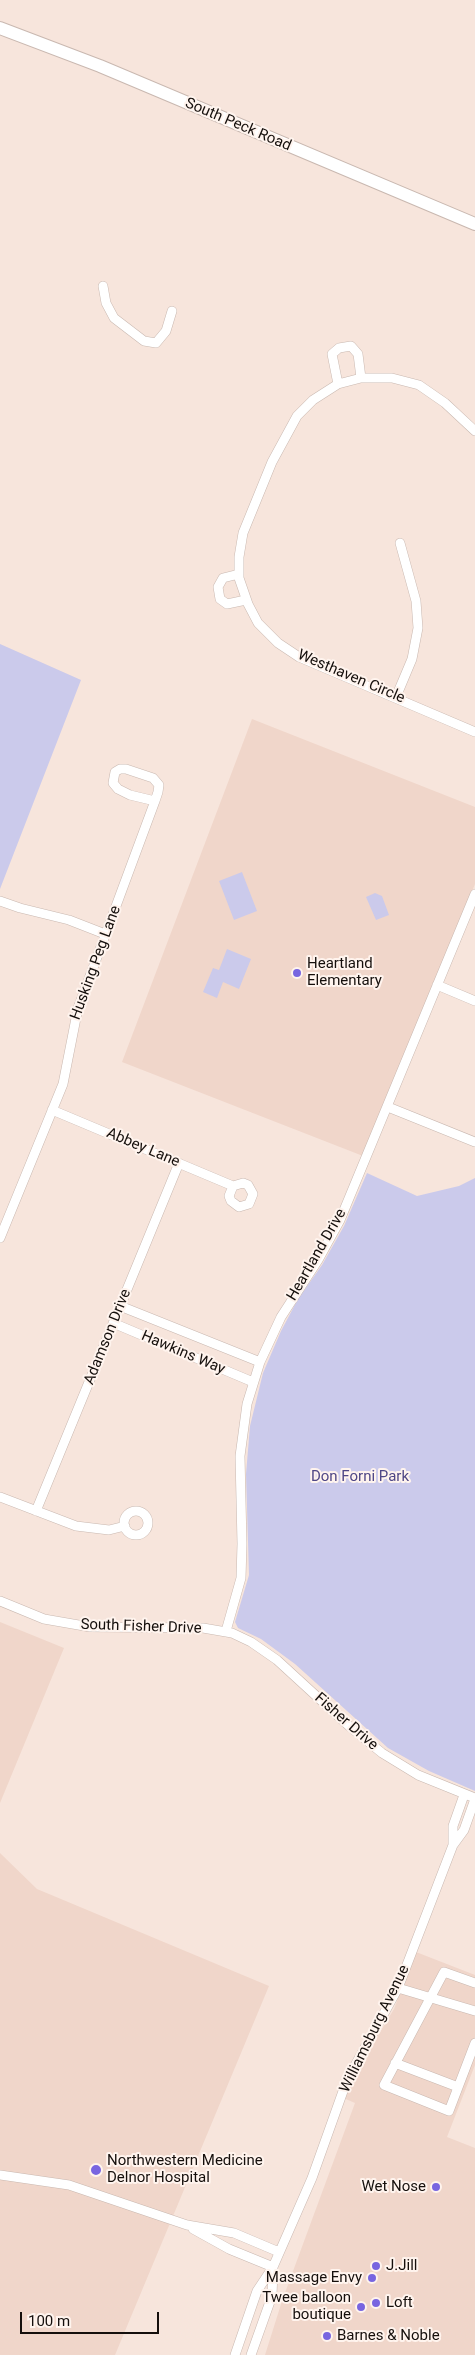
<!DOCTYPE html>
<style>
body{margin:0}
#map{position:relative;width:475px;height:2355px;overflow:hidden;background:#f7e5dc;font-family:Roboto,sans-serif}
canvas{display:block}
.scale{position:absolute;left:20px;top:2312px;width:139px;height:22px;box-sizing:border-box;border:2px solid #150f0c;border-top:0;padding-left:6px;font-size:15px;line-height:18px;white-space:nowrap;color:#150f0c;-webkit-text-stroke:4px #fff4ee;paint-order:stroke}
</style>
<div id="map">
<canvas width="475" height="2355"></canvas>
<div class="scale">100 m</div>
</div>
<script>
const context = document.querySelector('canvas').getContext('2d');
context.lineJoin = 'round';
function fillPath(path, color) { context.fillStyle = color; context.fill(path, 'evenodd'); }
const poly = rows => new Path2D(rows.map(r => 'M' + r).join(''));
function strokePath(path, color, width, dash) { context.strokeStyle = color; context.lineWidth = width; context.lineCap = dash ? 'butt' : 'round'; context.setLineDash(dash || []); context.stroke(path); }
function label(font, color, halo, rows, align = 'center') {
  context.font = font + ' Roboto,sans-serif'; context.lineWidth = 4; context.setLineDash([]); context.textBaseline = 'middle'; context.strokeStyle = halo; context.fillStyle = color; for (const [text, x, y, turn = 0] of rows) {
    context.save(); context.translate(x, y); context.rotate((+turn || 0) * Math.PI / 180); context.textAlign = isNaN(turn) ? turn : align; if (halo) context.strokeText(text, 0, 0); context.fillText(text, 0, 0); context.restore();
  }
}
fillPath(poly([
 [252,719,475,807,475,884,363,1156,122,1062],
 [0,1622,64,1648,0,1803],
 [0,1853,37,1889,269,1986,115,2355,0,2355],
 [416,1952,475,1975,475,2065,447,2137,475,2148,475,2355,265,2355,282,2301,355,2103,341,2097,394,2009]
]), '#f0d6ca');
fillPath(poly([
 [0,644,81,680,0,889],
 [242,872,257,911,234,920,219,881],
 [375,893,382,896,389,915,376,920,366,897],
 [227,949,251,959,239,989,223,982,217,998,203,992,213,968,219,970],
 [367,1173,417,1196,459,1186,475,1178,475,1791,429,1771,388,1748,295,1664,261,1639,238,1628,235,1622,249,1575,246,1474,250,1426,263,1373,281,1331,298,1299,322,1265,344,1226]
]), '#cbcaeb');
const minor = poly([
 [103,286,106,303,114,318,144,341,156,343,166,331,172,311],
 [338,384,332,354,339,348,351,346,358,354,361,378],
 [475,431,445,403,419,385,392,378,361,378,338,384,313,400,297,416,272,462,243,533,239,557,239,578,248,604,258,623,278,643,299,657,475,732],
 [239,574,223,578,218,587,220,599,227,604,246,600],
 [396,697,412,659,418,628,416,601,400,543],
 [0,901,20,908,69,920,105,934],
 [437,985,475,1001],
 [388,1107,475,1142],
 [52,1110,233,1186,243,1183,248,1185,253,1194,249,1204,239,1207,231,1201,229,1196,233,1186],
 [0,1238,63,1084,78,1008,109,925,155,801,158,792,159,785,153,778,126,769,120,769,115,772,113,783,118,789,130,795,155,801],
 [120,1306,260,1362],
 [113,1323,253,1382],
 [0,1497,76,1526,109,1530,125,1526],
 [36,1511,179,1163],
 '124 1523a12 12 0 1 1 24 0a12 12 0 1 1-24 0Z',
 [0,1601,44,1619,90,1627,203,1628,232,1633,251,1642,277,1660,349,1726,382,1753,418,1775,475,1798],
 [226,1631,241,1578,242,1544,240,1456,247,1404,260,1362,281,1317,318,1260,340,1220,475,894],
 [453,1844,453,1826,464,1795],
 [475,1983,444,1972,384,2085,449,2111,475,2043],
 [398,1988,475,2011],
 [395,2063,458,2087],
 [0,2175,69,2185,187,2225,234,2233,279,2252],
 [193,2229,229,2249,273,2267],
 [235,2355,257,2291,273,2267,312,2178,347,2080,398,1988,453,1845,464,1830,475,1799],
 [251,2355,272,2296,273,2269]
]);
const secondary = poly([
 [0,28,100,66,475,224]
]);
strokePath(minor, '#c9b8b0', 10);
strokePath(secondary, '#c9b8b0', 14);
strokePath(minor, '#fff', 9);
strokePath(secondary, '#fff', 12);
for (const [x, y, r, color] of [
 [297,973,5,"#7865e0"],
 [96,2170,6,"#7865e0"],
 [436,2187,5,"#7865e0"],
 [376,2266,5,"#7865e0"],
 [372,2278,5,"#7865e0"],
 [376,2303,5,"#7865e0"],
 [361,2307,5,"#7865e0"],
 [327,2336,5,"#7865e0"]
]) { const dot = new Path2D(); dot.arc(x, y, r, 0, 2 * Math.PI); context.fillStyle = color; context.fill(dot); strokePath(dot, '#fff4ee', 2); }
label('15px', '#150f0c', '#fff4ee', [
 ["South Peck Road",238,125,23],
 ["Westhaven Circle",351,677,23],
 ["Husking Peg Lane",96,963,-70],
 ["Abbey Lane",143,1148,23],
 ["Heartland Drive",317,1255,-60],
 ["Adamson Drive",108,1337,-68],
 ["Hawkins Way",183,1353,23],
 ["South Fisher Drive",141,1627,2],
 ["Fisher Drive",346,1722,41],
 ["Williamsburg Avenue",375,2029,-64]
]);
label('15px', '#150f0c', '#fff4ee', [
 ["Heartland",307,964],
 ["Elementary",307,981],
 ["Northwestern Medicine",107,2161],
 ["Delnor Hospital",107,2178],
 ["Wet Nose",426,2187,"right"],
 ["J.Jill",386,2266],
 ["Massage Envy",362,2278,"right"],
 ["Twee balloon",351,2298,"right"],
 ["boutique",351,2315,"right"],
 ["Loft",386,2303],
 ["Barnes & Noble",337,2336]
], 'left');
label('15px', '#4f4786', '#fff4ee', [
 ["Don Forni Park",360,1477]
]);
</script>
